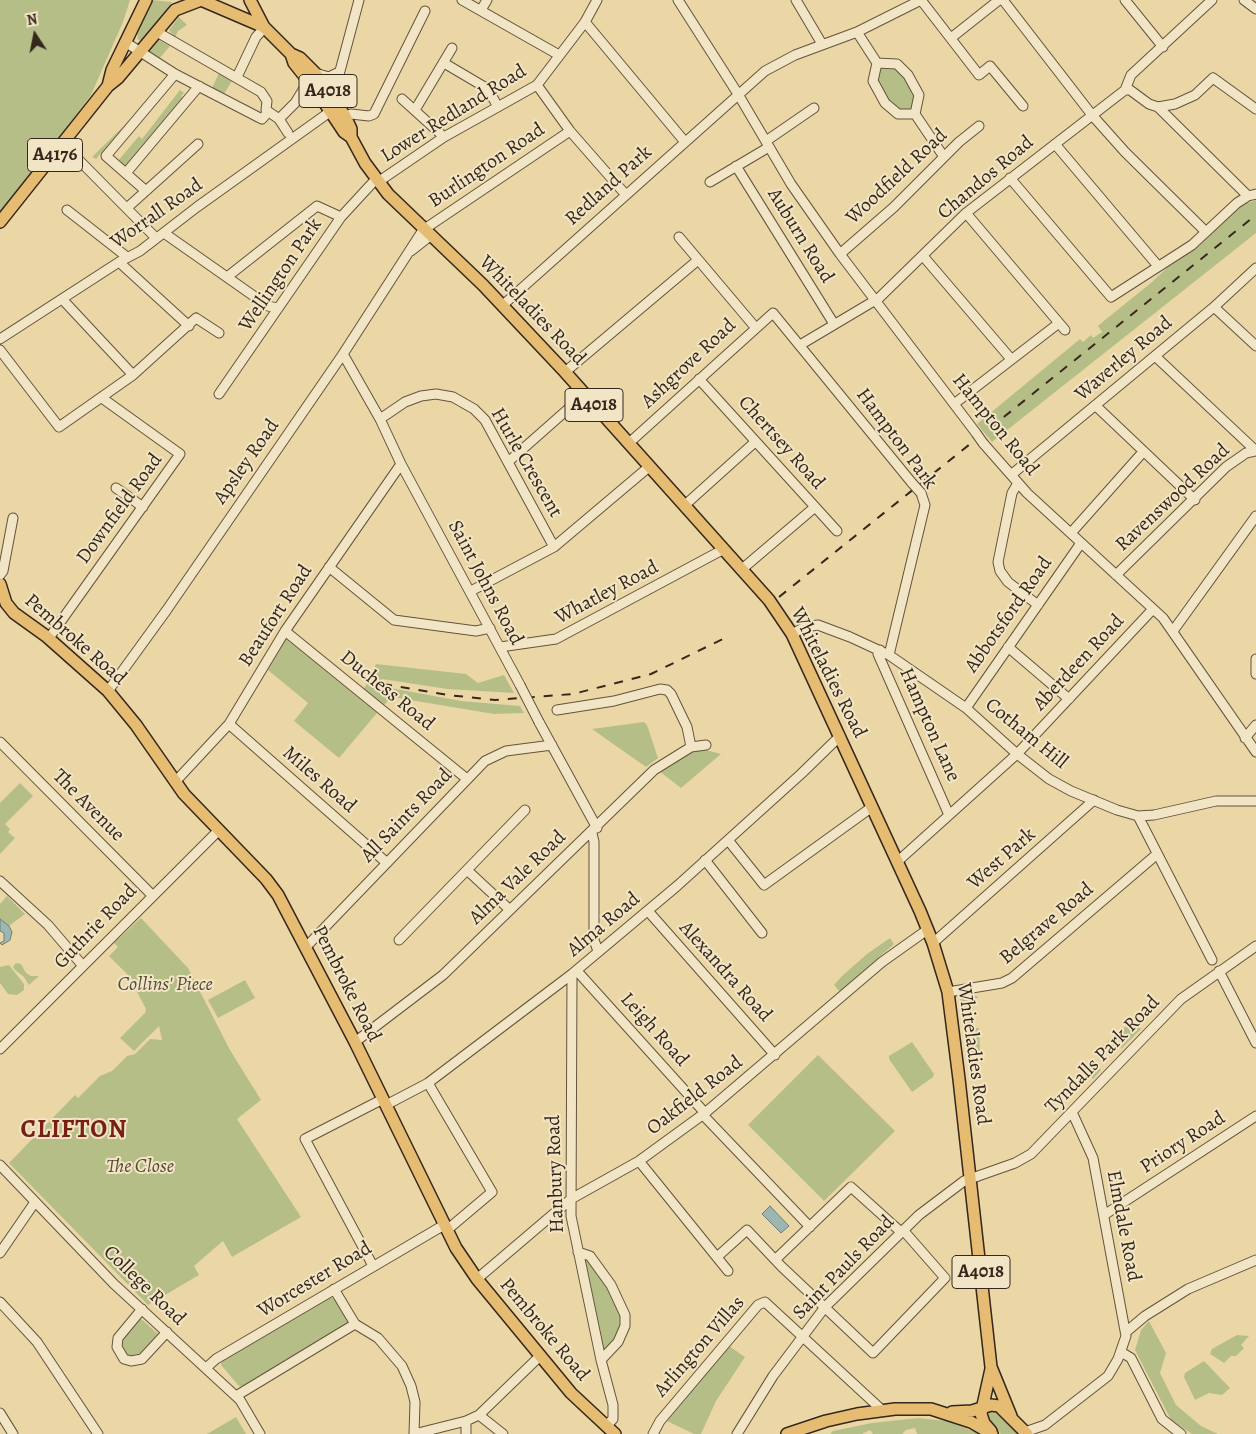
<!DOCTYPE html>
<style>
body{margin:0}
#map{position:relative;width:1256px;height:1434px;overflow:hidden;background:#ebd7a6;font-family:Alegreya,serif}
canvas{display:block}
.north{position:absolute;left:10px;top:10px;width:50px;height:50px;-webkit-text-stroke:4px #f2e5c5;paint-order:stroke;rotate:349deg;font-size:14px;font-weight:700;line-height:20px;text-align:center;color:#35271b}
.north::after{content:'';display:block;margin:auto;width:18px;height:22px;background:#35271b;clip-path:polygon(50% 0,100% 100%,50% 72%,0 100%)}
</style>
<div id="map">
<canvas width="1256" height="1434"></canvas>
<div class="north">N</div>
</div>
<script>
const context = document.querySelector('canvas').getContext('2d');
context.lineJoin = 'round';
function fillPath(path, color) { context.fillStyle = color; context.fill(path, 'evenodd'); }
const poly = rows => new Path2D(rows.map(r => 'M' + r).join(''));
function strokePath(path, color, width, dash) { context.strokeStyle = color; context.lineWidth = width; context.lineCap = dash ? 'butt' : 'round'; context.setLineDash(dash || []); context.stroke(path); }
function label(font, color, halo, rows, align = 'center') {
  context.font = font + ' Alegreya,serif'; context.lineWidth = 4; context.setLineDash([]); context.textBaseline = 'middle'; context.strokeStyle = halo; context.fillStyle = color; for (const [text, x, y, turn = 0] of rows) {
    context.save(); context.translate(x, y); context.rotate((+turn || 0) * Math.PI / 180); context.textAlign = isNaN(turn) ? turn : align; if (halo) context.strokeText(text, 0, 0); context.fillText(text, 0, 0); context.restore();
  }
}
fillPath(poly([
 [0,0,130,0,123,22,91,95,0,216],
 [152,0,172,2,144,39,138,40,137,31],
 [179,17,187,25,178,31,175,38,169,30],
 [159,40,170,46,158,60,148,53],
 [888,65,900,71,916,94,913,106,910,109,898,110,888,100,876,80,879,69],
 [219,73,233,79,224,94,212,88],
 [180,90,184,93,181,96,184,99,125,169,117,162,139,136,142,139],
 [136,114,138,115,102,155,100,154,96,159,92,157],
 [1256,200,1256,233,992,442,977,424,1080,339,1083,342,1091,335,1093,338,1102,332,1098,326,1105,320,1152,282,1172,263,1199,246,1240,206],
 [286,639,377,713,339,758,294,721,308,703,268,670],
 [376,664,466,674,478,683,504,675,514,693,447,689,382,679,380,686,461,701,520,706,524,713,494,714,392,697,384,705,364,689],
 [644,722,647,725,658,758,646,767,592,729],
 [702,749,721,754,681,788,659,771,689,751],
 [20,783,33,796,5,824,10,829,8,832,15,838,0,854,0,803],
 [7,896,25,914,9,926,0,919,0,904],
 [141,918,188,968,230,1050,261,1100,237,1119,301,1217,232,1257,223,1241,194,1266,199,1275,148,1305,9,1163,75,1095,78,1098,100,1076,112,1071,127,1056,135,1054,150,1039,162,1040,159,1026,134,1051,120,1038,145,1013,146,1009,136,990,134,981,109,956,118,947,114,943],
 [890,938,894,944,840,992,834,985,842,976,867,954],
 [16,963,21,964,26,973,31,976,39,976,29,985,24,977,15,970,13,967],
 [9,965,24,984,24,990,17,995,8,994,0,983,0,967],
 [245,980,255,998,218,1018,208,1000],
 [977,996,978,998,971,999,974,1023,964,1024,960,998],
 [1134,1018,1141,1029,1121,1049,1118,1034],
 [979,1028,980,1052,983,1055,967,1057,964,1029],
 [1115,1034,1118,1047,1109,1052,1102,1047],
 [912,1042,934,1074,933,1077,912,1092,889,1059,889,1056],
 [818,1055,895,1131,824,1201,748,1125],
 [978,1058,980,1075,970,1076,968,1059],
 [1092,1059,1101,1070,1093,1079,1083,1069],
 [581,1256,590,1261,609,1288,620,1310,621,1326,616,1340,603,1353],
 [1002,1264,1004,1287,993,1288,990,1265],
 [329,1298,334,1298,348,1322,346,1326,245,1387,239,1386,221,1365,222,1360],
 [139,1317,158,1334,142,1353,130,1356,124,1354,121,1342],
 [1149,1321,1166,1353,1160,1373,1176,1405,1201,1426,1218,1434,1192,1434,1171,1420,1135,1350,1141,1330],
 [1237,1335,1249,1336,1241,1345,1244,1348,1236,1356,1231,1356,1224,1363,1210,1354,1212,1349],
 [729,1346,745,1357,716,1401,701,1434,694,1434,667,1421],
 [1204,1361,1230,1388,1222,1395,1209,1393,1195,1400,1184,1377,1185,1373],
 [996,1410,1020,1434,1001,1434,993,1429,986,1416,990,1411],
 [236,1417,246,1434,207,1434],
 [918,1418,947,1421,980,1434,917,1434,915,1428,906,1430,902,1434,873,1434,870,1430,862,1434,830,1434,833,1431,872,1423]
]), '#b6be87');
const water = poly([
 [0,919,9,926,12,932,10,940,2,945,0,943,4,941,4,933,0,931,0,919],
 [770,1206,789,1226,781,1233,762,1214,770,1206]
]);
fillPath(water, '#9cb7b1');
strokePath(water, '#737d75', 1);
const minor = poly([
 [462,0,559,55],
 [678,0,738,94,791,184,840,254,976,433],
 [796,0,822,44],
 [921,0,979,75,990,66,1023,106],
 [1003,0,1092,115,1125,152,1206,232],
 [1125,0,1163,47],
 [1244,0,1256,9],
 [481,10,487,0],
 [585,22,685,142],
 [157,32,261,92,267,101,266,110,279,119,288,133],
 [857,32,877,63,873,81,885,103,898,114,915,114],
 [951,38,999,0],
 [125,42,175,74,258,117,262,119,268,112],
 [444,63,488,89,498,107],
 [877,63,897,64,908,75,919,95,915,114],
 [315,73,329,77,339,72],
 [237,77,256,37,265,27],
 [537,85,570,131,626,195],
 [1125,90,1130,90,1149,104,1158,107,1248,196],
 [1125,90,1131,75,1212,0],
 [333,97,359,0],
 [402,99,444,137],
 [1158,107,1175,104,1195,95,1213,78,1256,109],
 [415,110,452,48],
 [915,114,944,157],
 [345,116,351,114,369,116,374,114,425,11],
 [279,119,295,103,309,80],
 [766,141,814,108],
 [63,144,156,238],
 [1055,144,1158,266],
 [736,166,834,324],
 [126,173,199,86],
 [1010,178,1111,297,1192,245,1237,203,1248,196,1256,194],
 [378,182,444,137,537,85,585,22,597,0],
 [710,182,769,147],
 [146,191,106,156,175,74],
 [128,207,198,144],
 [67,210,127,257],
 [966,213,1065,330],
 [164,233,268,306,277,308],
 [679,237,755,327],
 [411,251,430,236],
 [840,254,894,207,959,142,979,126],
 [923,256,1011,359],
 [119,262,189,326],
 [227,277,317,206,341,217],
 [63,300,133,375],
 [503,305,765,71,795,55,857,32,921,0],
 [1214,307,1256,346],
 [0,339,119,262,140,251,197,207,331,111],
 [800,345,879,298,966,213,1125,90],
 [0,350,59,427,133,375,196,318,219,333],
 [343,354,380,419,401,464,520,685],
 [1155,356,1256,451],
 [565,372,698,260],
 [699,379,837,531],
 [219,394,341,217,376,179],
 [954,404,1059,323],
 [1096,406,1195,500],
 [380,419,405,402,421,396,436,394,453,397,474,409,485,420,554,547],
 [629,443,773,313,912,483],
 [983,443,1027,493,1163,618,1256,752],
 [508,462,585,394],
 [1011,475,1214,307,1256,268],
 [1018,483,1012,493,998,562,1000,571,1008,582,1038,605],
 [116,488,143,507],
 [685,505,755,442],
 [1071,533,1143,452],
 [329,567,394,620,476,631,490,628],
 [741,570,815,507],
 [0,575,3,571,13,518],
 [1116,575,1226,467,1246,453,1256,451],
 [471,591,554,547,650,466],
 [285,631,467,779],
 [1173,631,1256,516],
 [792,634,805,627,818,625,850,637,889,655,966,708,1017,754,1049,779,1071,791,1117,810,1138,816,1154,815,1216,801,1256,801],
 [49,638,180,454,102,398],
 [500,647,556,639,724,549],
 [1008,647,1069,699],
 [880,650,878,654,949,815],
 [889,655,925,505,921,493],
 [1256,659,1256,674],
 [108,691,166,611,343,354,423,230,570,131],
 [966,708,1081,543],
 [557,710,614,701,660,689,667,690,671,694,687,727,691,747],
 [539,722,597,828],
 [229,724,387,863],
 [1245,738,1256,725],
 [0,742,152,895],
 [175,782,229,724,285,631,401,464],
 [1138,816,1212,960],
 [592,833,594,842,594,940,598,951],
 [728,840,764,885,872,807],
 [705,860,762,933],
 [897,862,1017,754,1153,609],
 [467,870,510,910],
 [0,881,48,925,83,966],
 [648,911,775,1055],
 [399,940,525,810],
 [933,943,1094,800],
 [306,947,485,761,506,751,552,745],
 [577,971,705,1113],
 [1219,971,1256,1043],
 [572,974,571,1216,601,1360,613,1405,613,1419,606,1426],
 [948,992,1002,983,1012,978,1156,855],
 [355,1042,443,975,654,770,691,747,706,745],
 [0,1049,219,830],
 [428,1083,492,1192,447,1230],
 [386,1105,428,1083,572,974,677,886,801,774,840,736],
 [703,1115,810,1227],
 [639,1161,728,1271],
 [0,1165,114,1284,240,1400,260,1434],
 [1104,1215,1256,1116],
 [578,1252,590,1256,611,1285,625,1315,625,1326,618,1342,601,1360],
 [0,1253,35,1202],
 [717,1257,747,1230,781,1266,873,1353,945,1278,903,1230],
 [776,1259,851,1187,901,1232],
 [373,1266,305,1139,383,1099],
 [477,1279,571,1199,639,1161,705,1113,882,962,927,930],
 [334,1289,355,1324,378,1338,402,1366,411,1386,415,1402,414,1434],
 [0,1302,37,1342,98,1434],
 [142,1309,118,1338,117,1347,124,1359,131,1361,142,1359,167,1332],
 [1126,1332,1145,1316,1188,1289,1256,1260],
 [1121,1352,1131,1358,1162,1419,1181,1434],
 [206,1368,216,1359,444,1225],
 [236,1396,355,1324],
 [0,1413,13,1434],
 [479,1415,503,1434],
 [1025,1432,1045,1425,1108,1376,1118,1359,1126,1336,1093,1158,1072,1112],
 [414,1434,466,1421,479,1415,540,1356],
 [466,1434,466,1421],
 [653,1434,660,1421,758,1305,765,1302,883,1411],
 [737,1434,773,1376,825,1307,919,1215,964,1181,1015,1163,1031,1154,1181,999,1256,946]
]);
const major = poly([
 [201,0,264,27,291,54,300,58,315,73,345,116,351,129,351,137,365,163,388,194,483,285,565,372,769,600,792,634,920,911,933,943,948,992,959,1079,991,1367,1011,1416],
 [250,0,264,27],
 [291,54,294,63,318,93,344,132,351,137],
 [108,86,112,70,146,0],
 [0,222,108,86,118,78,175,10,201,0],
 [0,584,6,603,14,613,46,636,108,691,136,725,184,794,266,879,278,895,355,1042,456,1248,477,1279,571,1393,615,1434],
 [952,1412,972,1411,991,1405,999,1406,1027,1434],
 [991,1431,984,1423,981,1414,991,1369],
 [787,1434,826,1421,857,1414,895,1409,931,1409,971,1422,992,1434]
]);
strokePath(minor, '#62533e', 11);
strokePath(major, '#35271b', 14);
strokePath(minor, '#f2e5c5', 9);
strokePath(major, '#e6bc73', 11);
strokePath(poly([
 [779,597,1256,215],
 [383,684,448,695,495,700,573,694,651,674,727,637]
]), '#35271b', 2, [9, 9]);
const minorBridge = poly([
 [976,433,983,443],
 [912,483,921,493],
 [520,685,539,722]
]);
strokePath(minorBridge, '#62533e', 11, []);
strokePath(minorBridge, '#f2e5c5', 9);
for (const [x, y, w] of [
 [328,91,58],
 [55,155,55],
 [594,405,58],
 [981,1272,58]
]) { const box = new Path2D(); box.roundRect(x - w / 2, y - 16.5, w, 33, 4); context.fillStyle = '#f2e5c5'; context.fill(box); strokePath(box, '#35271b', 1); }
label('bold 19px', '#35271b', null, [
 ["A4018",328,91],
 ["A4176",55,155],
 ["A4018",594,405],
 ["A4018",981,1272]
]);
label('20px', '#35271b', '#f2e5c5', [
 ["Lower Redland Road",454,114,-32],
 ["Burlington Road",487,166,-34],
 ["Woodfield Road",897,177,-43],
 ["Chandos Road",986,178,-40],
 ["Redland Park",609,186,-42],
 ["Worrall Road",157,214,-35],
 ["Auburn Road",800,236,58],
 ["Wellington Park",281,275,-56],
 ["Whiteladies Road",532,311,46],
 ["Waverley Road",1124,359,-40],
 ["Ashgrove Road",689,364,-43],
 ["Hampton Road",995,425,51],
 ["Hampton Park",896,439,53],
 ["Chertsey Road",781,443,48],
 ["Apsley Road",247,462,-55],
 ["Hurle Crescent",526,463,60],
 ["Ravenswood Road",1173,498,-43],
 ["Downfield Road",120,509,-54],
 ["Saint Johns Road",485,583,62],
 ["Whatley Road",607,593,-28],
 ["Abbotsford Road",1009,615,-55],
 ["Beaufort Road",276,616,-57],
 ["Pembroke Road",75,640,41],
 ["Aberdeen Road",1079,663,-47],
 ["Whiteladies Road",828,673,63],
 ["Duchess Road",387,691,39],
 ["Hampton Lane",929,725,66],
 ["Cotham Hill",1026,734,39],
 ["Miles Road",319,780,41],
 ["The Avenue",88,806,45],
 ["All Saints Road",407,816,-46],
 ["West Park",1002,859,-41],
 ["Alma Vale Road",518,878,-44],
 ["Belgrave Road",1047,924,-40],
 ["Alma Road",604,925,-40],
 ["Guthrie Road",96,927,-46],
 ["Alexandra Road",725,972,48],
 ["Pembroke Road",346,984,63],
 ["Leigh Road",654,1030,48],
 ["Whiteladies Road",973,1054,82],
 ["Tyndalls Park Road",1103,1055,-46],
 ["Oakfield Road",695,1096,-38],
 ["Priory Road",1183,1143,-33],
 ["Hanbury Road",556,1174,-92],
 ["Elmdale Road",1123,1226,79],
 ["Saint Pauls Road",844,1268,-46],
 ["Worcester Road",315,1280,-31],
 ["College Road",144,1286,44],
 ["Pembroke Road",544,1330,50],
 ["Arlington Villas",700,1347,-49]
]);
label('italic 20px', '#554d36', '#f2e5c5', [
 ["Collins' Piece",165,985],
 ["The Close",140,1167]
]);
context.letterSpacing = '1px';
label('bold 25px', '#7a1f14', '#f2e5c5', [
 ["CLIFTON",74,1131]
]);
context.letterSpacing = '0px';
</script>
